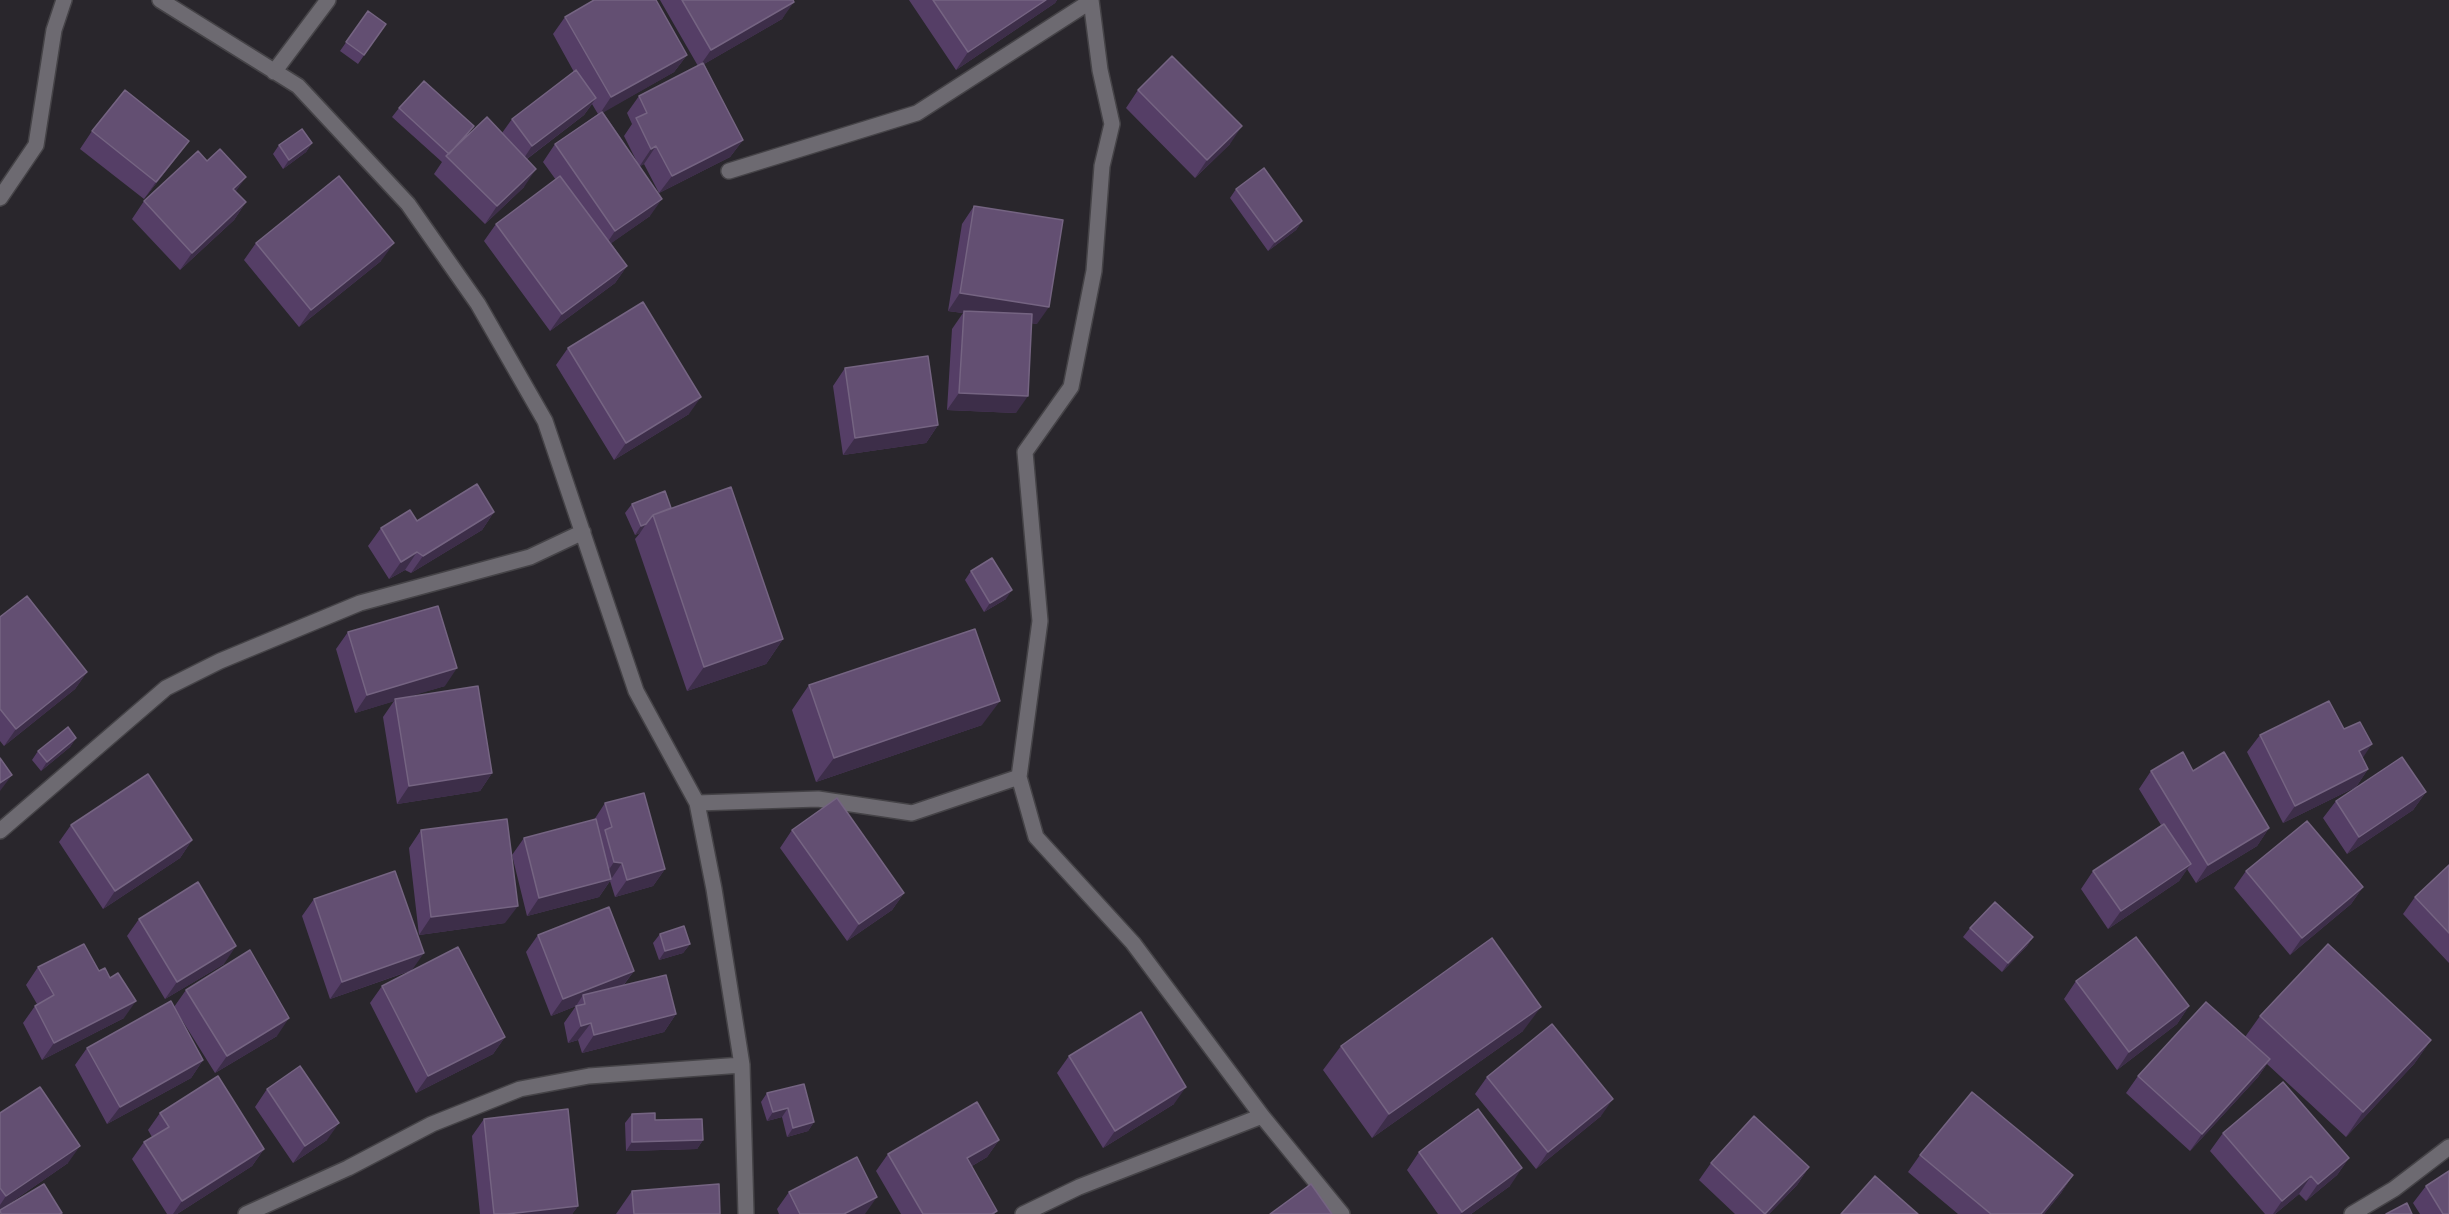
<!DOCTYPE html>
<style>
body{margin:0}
canvas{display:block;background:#29262c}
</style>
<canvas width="2449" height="1214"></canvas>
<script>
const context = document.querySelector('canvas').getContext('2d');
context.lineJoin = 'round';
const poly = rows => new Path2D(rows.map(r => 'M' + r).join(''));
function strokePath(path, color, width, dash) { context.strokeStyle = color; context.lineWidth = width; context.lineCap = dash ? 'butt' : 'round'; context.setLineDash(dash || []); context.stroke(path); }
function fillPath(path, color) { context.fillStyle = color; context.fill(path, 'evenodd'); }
const minor = poly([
 [160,0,298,86,408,204,478,304,545,421,636,691,697,803,714,889,742,1065,746,1214],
 [274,72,328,0],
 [729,171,917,113,1091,1],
 [0,198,36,145,54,30,64,0],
 [1019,777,1040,621,1025,452,1071,387,1094,271,1102,166,1112,124,1100,70,1091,0],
 [697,803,818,799,912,813,1019,777,1036,837,1133,943,1262,1116,1342,1214],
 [0,831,166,688,220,661,360,603,530,557,583,532],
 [246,1214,348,1168,432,1124,520,1089,589,1076,742,1065],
 [1023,1214,1079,1187,1262,1116],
 [2352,1214,2394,1189,2449,1147]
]);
strokePath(minor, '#454347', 18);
strokePath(minor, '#6d6a71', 15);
fillPath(poly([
 [660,0,793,0,782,19,704,64,743,140,730,157,659,193,644,164,640,166,650,216,611,243,627,266,615,283,550,331,484,241,496,224,556,180,543,162,555,144,598,114,592,104,584,115,527,159,524,187,485,224,434,174,442,162,392,117,399,108,468,135,502,133,512,119,574,72,553,34,565,17,687,55,674,72,603,112,637,162,624,136,632,124,627,113,639,96,698,66],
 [909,0,1057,0,1055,3,956,70],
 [368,11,386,24,358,64,340,51],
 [1138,90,1230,144,1195,178,1126,108],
 [92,131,189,141,176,158,144,199,80,149],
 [312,143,306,152,283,169,273,154,279,145],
 [1236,189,1302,221,1296,230,1268,251,1230,198],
 [236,192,246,202,234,220,180,270,132,219,144,201],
 [974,206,1037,324,1031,323,1016,413,947,410,952,329,963,313,948,311,962,224],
 [256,243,381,261,299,327,244,260],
 [568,348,689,414,614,460,556,365],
 [845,368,938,425,926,443,843,455,833,386],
 [632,504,671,508,783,639,766,664,687,691,635,539,640,533,635,535,625,513],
 [494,512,482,530,411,573,405,570,389,579,368,546,381,528,417,521],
 [971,571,1006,599,984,612,965,580],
 [0,617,87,672,75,689,4,746,0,741],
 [348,632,445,686,402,698,492,773,480,791,397,804,383,717,394,701,355,713,336,649],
 [809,685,982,725,816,782,792,710],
 [2344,729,2362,758,2368,769,2356,787,2283,823,2247,752,2260,735],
 [76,738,70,747,41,771,32,760,38,751],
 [2151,771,2193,771,2269,828,2257,846,2196,883,2187,869,2179,881,2108,929,2081,889,2093,871,2161,825,2139,789],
 [2426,792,2413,810,2347,854,2323,818,2336,801],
 [605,803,665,869,653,886,615,897,610,881,599,897,527,916,512,855,524,838,594,820],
 [71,825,192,840,180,858,103,909,59,842],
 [421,830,505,923,419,935,409,848],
 [792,830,904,893,892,910,847,941,780,848],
 [2449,865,2449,963,2403,914,2415,897],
 [2246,871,2363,887,2351,904,2290,955,2234,888],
 [314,899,505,1037,493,1054,416,1093,370,1003,382,986,410,971,330,999,302,916],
 [139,919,224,964,165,999,127,936],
 [1970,928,2033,937,2027,946,2002,972,1963,937],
 [660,934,690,944,683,953,659,960,653,943],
 [538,935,634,971,623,986,676,1014,664,1032,582,1053,578,1040,568,1043,564,1023,576,1006,551,1016,526,952],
 [38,967,99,971,124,1018,42,1060,23,1023,35,1006,37,1004,26,985],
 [2076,981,2189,1006,2177,1024,2117,1070,2064,999],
 [186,990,277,1036,215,1073,177,1012,203,1060,191,1078,107,1124,75,1065,87,1048,174,1007],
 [2260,1016,2431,1040,2414,1064,2346,1137,2267,1064,2258,1077,2190,1151,2126,1093,2138,1076,2245,1037],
 [1523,1031,1372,1138,1323,1070,1341,1046],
 [1069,1056,1174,1104,1103,1148,1057,1073],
 [1487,1077,1601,1116,1536,1169,1475,1094],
 [267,1089,327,1140,293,1163,255,1107],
 [767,1093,814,1122,808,1131,787,1137,782,1117,767,1121,761,1102],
 [0,1113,68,1163,0,1210],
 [160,1113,264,1149,252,1166,177,1214,167,1214,132,1159,144,1142,152,1137,148,1130],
 [632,1114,655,1120,703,1140,697,1149,626,1151,625,1123],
 [484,1119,578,1206,572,1214,480,1214,472,1136],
 [2223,1133,2349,1158,2337,1175,2306,1201,2299,1194,2275,1214,2265,1214,2210,1151],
 [999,1140,987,1157,972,1166,995,1214,901,1214,876,1171,888,1154],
 [1419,1152,1510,1186,1471,1214,1438,1214,1407,1170],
 [1920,1155,2073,1175,2061,1193,2044,1214,1958,1214,1908,1172],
 [1711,1163,1809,1167,1797,1185,1769,1214,1735,1214,1699,1180],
 [2426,1186,2449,1214,2420,1214,2413,1203],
 [632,1191,720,1214,616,1214],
 [789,1192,865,1214,779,1214,777,1209]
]), '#553e66');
fillPath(poly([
 [1046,0,1057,0,1055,3,956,70,968,52],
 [794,2,782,19,699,67,711,50],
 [687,55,674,72,599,115,611,97],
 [596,98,584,115,520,164,532,146],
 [474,126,468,135,447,157],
 [1242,126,1230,144,1195,178,1207,160],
 [743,140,730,157,659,193,672,176],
 [189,141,176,158,144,199,156,182],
 [312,143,306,152,283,169,289,160],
 [656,146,644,164,639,167,651,149],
 [536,169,524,187,485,224,497,206],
 [246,177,234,194,233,189],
 [662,199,650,216,603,249,615,231],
 [246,202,234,220,180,270,192,253],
 [1302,221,1296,230,1268,251,1275,242],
 [394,243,381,261,299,327,311,310],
 [627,266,615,283,550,331,562,314],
 [960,293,1049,307,1037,324,964,313,964,311,963,313,948,311],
 [959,393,1028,396,1016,413,947,410],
 [701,397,689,414,614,460,626,443],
 [938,425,926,443,843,455,855,438],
 [494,512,482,530,411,573,423,556],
 [646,524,640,533,635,535,641,526],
 [417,552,405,570,389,579,401,562],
 [1012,590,1006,599,984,612,990,603],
 [783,639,766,664,687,691,704,667],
 [457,668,445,686,355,713,367,695],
 [87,672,75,689,4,746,16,729],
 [1000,701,982,725,816,782,834,758],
 [76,738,70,747,41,771,47,762],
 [2372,744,2360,762,2359,751],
 [2368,769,2356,787,2283,823,2295,806],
 [492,773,480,791,397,804,409,786],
 [12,775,0,791,0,783],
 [2426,792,2413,810,2347,854,2359,837],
 [2269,828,2257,846,2196,883,2208,865],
 [192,840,180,858,103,909,115,891],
 [614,862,622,863,599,897,527,916,539,898,602,880],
 [2191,864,2179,881,2108,929,2121,911],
 [665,869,653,886,615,897,627,880],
 [2363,887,2351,904,2290,955,2302,938],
 [904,893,892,910,847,941,859,924],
 [518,906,505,923,419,935,431,917],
 [2033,937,2027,946,2002,972,2008,963],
 [690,944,683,953,659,960,665,951],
 [236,946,224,964,165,999,177,982],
 [424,953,412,970,330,999,342,982],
 [634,971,621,988,583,995,576,1006,551,1016,563,999],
 [136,1001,124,1018,42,1060,54,1043],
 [2189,1006,2177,1024,2117,1070,2129,1052],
 [1541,1007,1523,1031,1372,1138,1389,1114],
 [676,1014,664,1032,582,1053,594,1035],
 [289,1018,277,1036,215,1073,227,1056],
 [591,1023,578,1040,568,1043,581,1026],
 [505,1037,493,1054,416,1093,428,1076],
 [2431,1040,2414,1064,2346,1137,2363,1112],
 [2270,1059,2258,1077,2190,1151,2202,1134],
 [203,1060,191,1078,107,1124,120,1107],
 [1186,1087,1174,1104,1103,1148,1115,1131],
 [1613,1099,1601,1116,1536,1169,1548,1152],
 [788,1108,782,1117,767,1121,773,1112],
 [814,1122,808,1131,787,1137,793,1128],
 [339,1123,327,1140,293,1163,305,1146],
 [703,1140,697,1149,626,1151,632,1142],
 [999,1140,987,1157,955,1176,967,1158],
 [80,1146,68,1163,0,1210,0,1205,6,1196],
 [264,1149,252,1166,177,1214,173,1214,182,1201],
 [2349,1158,2337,1175,2306,1201,2318,1184],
 [1809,1167,1797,1185,1769,1214,1765,1214],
 [1522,1168,1510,1186,1471,1214,1460,1214],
 [2073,1175,2061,1193,2044,1214,2041,1214],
 [2311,1176,2299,1194,2275,1214,2273,1214,2282,1201],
 [877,1197,865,1214,844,1214],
 [578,1206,572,1214,507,1214]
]), '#3d2e49');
const building = poly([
 [594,0,656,0,687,55,611,97,565,17,594,0],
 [682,0,793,0,794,2,711,50,682,0],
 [933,0,1046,0,968,52,933,0],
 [368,11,386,24,364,55,346,42,368,11],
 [1172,56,1242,126,1207,160,1138,90,1172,56],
 [703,63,743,140,672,176,656,146,651,149,636,118,647,113,639,96,703,63],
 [576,70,596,98,532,146,512,119,576,70],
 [424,81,474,126,449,154,399,108,424,81],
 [125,90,189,141,156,182,92,131,125,90],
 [602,112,662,199,615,231,555,144,602,112],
 [487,117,536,169,497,206,446,156,487,117],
 [302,129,312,143,289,160,279,145,302,129],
 [220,149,246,177,233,189,246,202,192,253,144,201,198,151,207,161,220,149],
 [1264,168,1302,221,1275,242,1236,189,1264,168],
 [339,176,394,243,311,310,256,243,339,176],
 [560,176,627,266,562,314,496,224,560,176],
 [974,206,1063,220,1049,307,960,293,974,206],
 [643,302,701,397,626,443,568,348,643,302],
 [964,311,1032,314,1028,396,959,393,964,311],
 [928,356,938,425,855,438,845,368,928,356],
 [477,484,494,512,423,556,417,552,401,562,381,528,410,510,417,521,477,484],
 [731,487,783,639,704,667,653,515,731,487],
 [665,491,671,508,653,515,646,524,641,526,632,504,665,491],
 [992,558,1012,590,990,603,971,571,992,558],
 [27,596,87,672,16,729,0,709,0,617,27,596],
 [438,606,457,668,367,695,348,632,438,606],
 [975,629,1000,701,834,758,809,685,975,629],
 [478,686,492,773,409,786,395,699,478,686],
 [2329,701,2344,729,2360,722,2372,744,2359,751,2368,769,2295,806,2260,735,2329,701],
 [68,727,76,738,47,762,38,751,68,727],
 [2183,752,2193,771,2224,752,2269,828,2208,865,2151,771,2183,752],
 [2402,757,2426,792,2359,837,2336,801,2402,757],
 [0,758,12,775,0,783,0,758],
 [148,774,192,840,115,891,71,825,148,774],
 [644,793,665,869,627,880,622,863,614,862,605,830,612,827,605,803,644,793],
 [837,798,904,893,859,924,792,830,837,798],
 [507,819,518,906,431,917,421,830,507,819],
 [596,819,611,879,539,898,524,838,596,819],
 [2307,821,2363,887,2302,938,2246,871,2307,821],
 [2164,824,2191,864,2121,911,2093,871,2164,824],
 [2449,865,2449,933,2415,897,2449,865],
 [395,871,424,953,342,982,314,899,395,871],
 [198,882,236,946,177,982,139,919,198,882],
 [1995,902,2033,937,2008,963,1970,928,1995,902],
 [609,907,634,971,563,999,538,935,609,907],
 [684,926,690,944,665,951,660,934,684,926],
 [2136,937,2189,1006,2129,1052,2076,981,2136,937],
 [1492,938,1541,1007,1389,1114,1341,1046,1492,938],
 [84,944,99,971,105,968,110,978,118,973,136,1001,54,1043,35,1006,54,995,38,967,84,944],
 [2328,944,2431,1040,2363,1112,2260,1016,2328,944],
 [458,947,505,1037,428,1076,382,986,458,947],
 [250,950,289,1018,227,1056,186,990,250,950],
 [666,975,676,1014,594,1035,591,1023,581,1026,576,1006,585,1004,583,995,666,975],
 [171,1001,203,1060,120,1107,87,1048,171,1001],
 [2206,1002,2270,1059,2202,1134,2138,1076,2206,1002],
 [1141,1012,1186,1087,1115,1131,1069,1056,1141,1012],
 [1552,1024,1613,1099,1548,1152,1487,1077,1552,1024],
 [300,1066,339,1123,305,1146,267,1089,300,1066],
 [218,1076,264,1149,182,1201,144,1142,169,1127,160,1113,218,1076],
 [2283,1082,2349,1158,2318,1184,2311,1176,2282,1201,2223,1133,2283,1082],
 [804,1084,814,1122,793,1128,788,1108,773,1112,767,1093,804,1084],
 [40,1087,80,1146,6,1196,0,1188,0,1113,40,1087],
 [1972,1092,2073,1175,2041,1214,1991,1214,1920,1155,1972,1092],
 [977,1102,999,1140,967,1158,997,1211,992,1214,923,1214,888,1154,977,1102],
 [568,1109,578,1206,507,1214,494,1214,484,1119,568,1109],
 [1478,1109,1522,1168,1462,1212,1419,1152,1478,1109],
 [655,1113,655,1120,702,1119,703,1140,632,1142,632,1114,655,1113],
 [1754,1116,1809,1167,1765,1214,1711,1163,1754,1116],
 [857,1157,877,1197,844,1214,800,1214,789,1192,857,1157],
 [2449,1171,2449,1214,2443,1214,2426,1186,2449,1171],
 [1875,1176,1918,1214,1841,1214,1875,1176],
 [44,1184,62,1213,59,1214,1,1214,0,1210,44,1184],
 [719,1184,720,1214,634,1214,632,1191,719,1184],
 [1311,1184,1332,1214,1270,1214,1311,1184],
 [2407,1203,2412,1214,2386,1214,2407,1203]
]);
fillPath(building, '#634f72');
strokePath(building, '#756482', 1.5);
</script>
